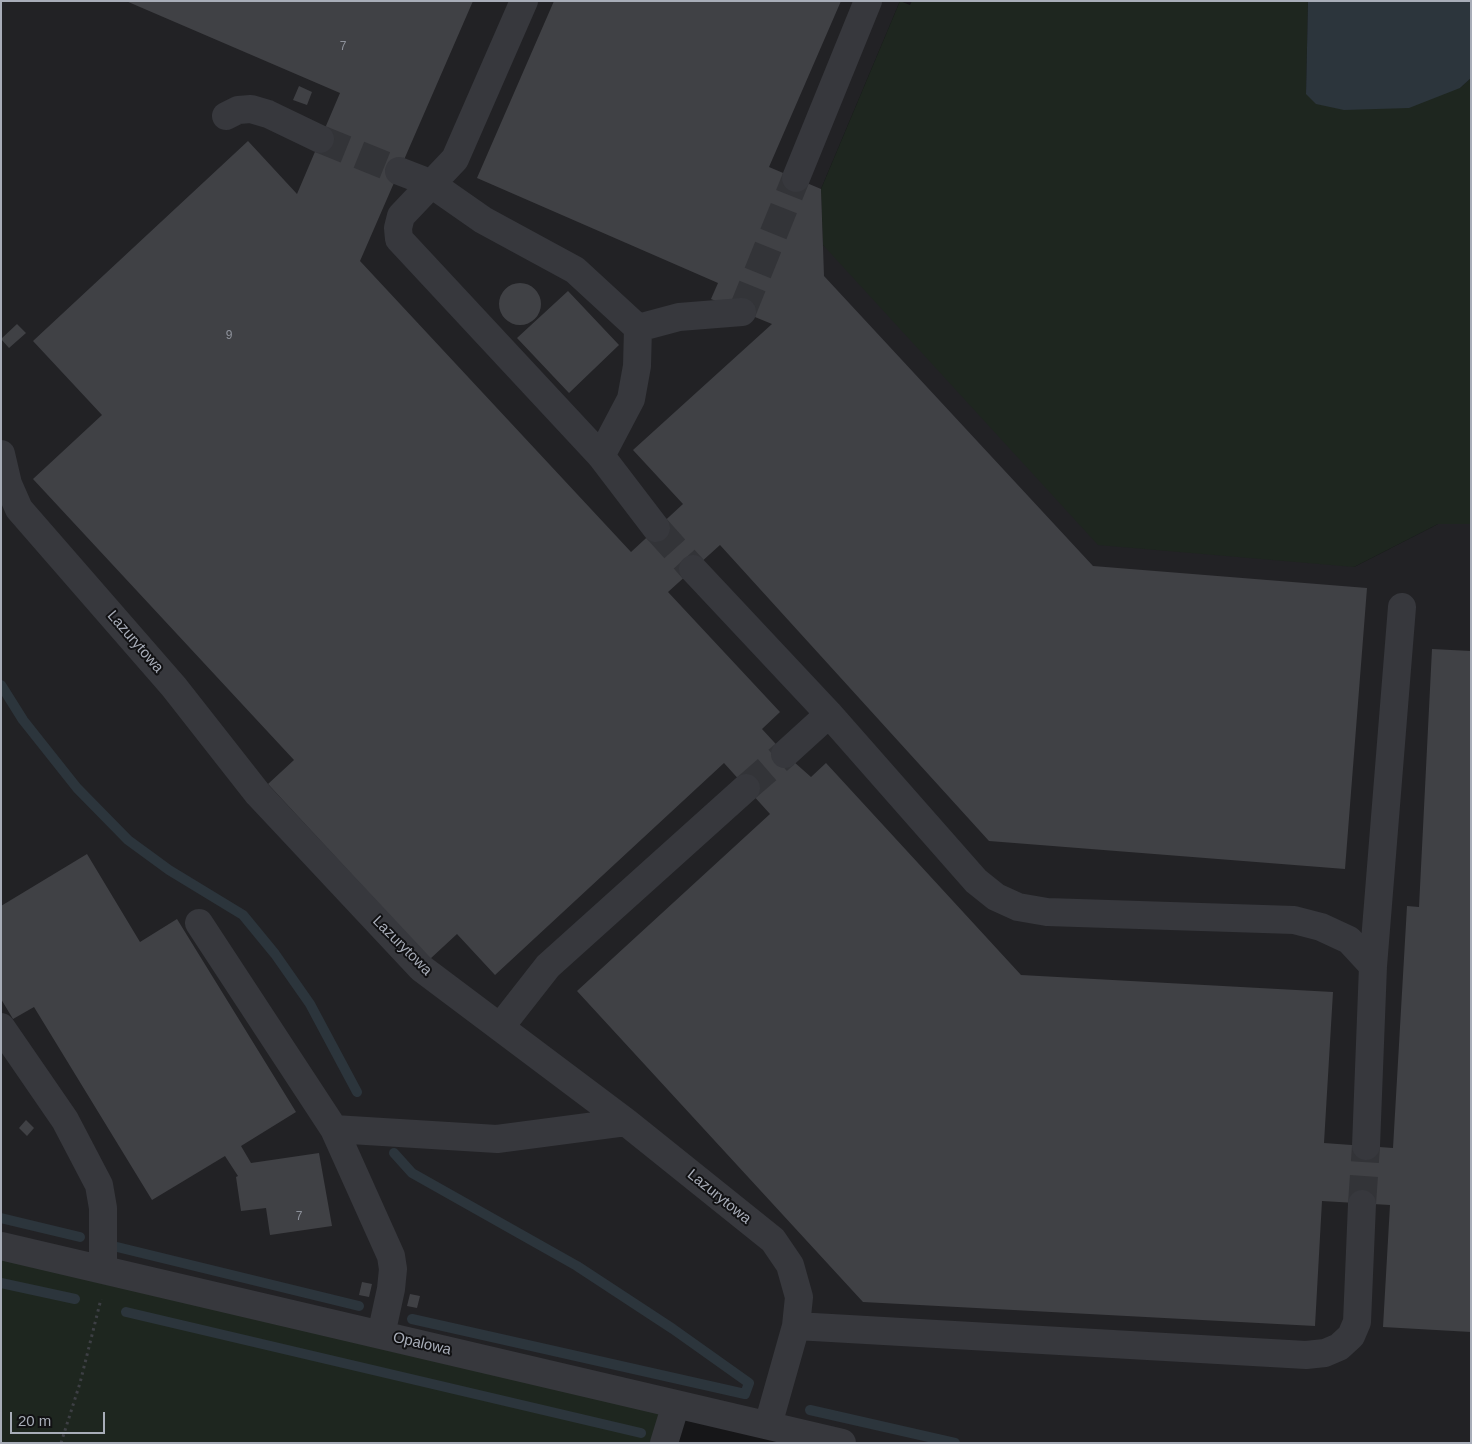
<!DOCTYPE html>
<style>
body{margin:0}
#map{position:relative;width:1472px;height:1444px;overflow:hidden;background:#161618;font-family:Arial,sans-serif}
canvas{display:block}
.frame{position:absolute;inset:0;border:2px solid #a8adb8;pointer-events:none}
.scale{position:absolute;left:10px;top:1412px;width:95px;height:22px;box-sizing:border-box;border:2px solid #a8adb8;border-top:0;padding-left:6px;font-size:15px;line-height:18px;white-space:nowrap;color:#a8adb8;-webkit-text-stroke:4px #111113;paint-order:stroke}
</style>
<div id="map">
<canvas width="1472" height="1444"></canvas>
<div class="frame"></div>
<div class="scale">20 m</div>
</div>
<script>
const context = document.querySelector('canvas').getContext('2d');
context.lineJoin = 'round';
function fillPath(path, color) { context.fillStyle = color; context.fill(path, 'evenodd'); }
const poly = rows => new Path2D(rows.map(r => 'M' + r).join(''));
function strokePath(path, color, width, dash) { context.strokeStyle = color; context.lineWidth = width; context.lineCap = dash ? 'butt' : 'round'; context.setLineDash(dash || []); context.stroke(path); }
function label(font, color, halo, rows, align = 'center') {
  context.font = font + ' Arial,sans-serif'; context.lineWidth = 4; context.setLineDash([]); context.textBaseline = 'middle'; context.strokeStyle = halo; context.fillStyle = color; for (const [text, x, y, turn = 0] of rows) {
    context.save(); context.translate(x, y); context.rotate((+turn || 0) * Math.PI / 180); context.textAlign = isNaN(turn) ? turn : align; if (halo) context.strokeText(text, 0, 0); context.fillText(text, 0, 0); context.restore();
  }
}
fillPath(poly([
 [1,1,900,1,821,189,823,245,1354,567,1438,524,1471,524,1471,1443,842,1443,1,1246]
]), '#222225');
fillPath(poly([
 [900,1,910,5,912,1,1308,1,1306,94,1460,88,1471,78,1471,524,1438,524,1354,567,1098,545,823,245,821,189],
 [1,1246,676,1404,664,1443,1,1443]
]), '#1e261f');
fillPath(poly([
 [1308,1,1471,1,1471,78,1460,88,1409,108,1344,110,1316,104,1306,94]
]), '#2c353c');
strokePath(poly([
 [1,685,23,720,77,788,128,840,169,870,243,915,275,954,310,1004,357,1092],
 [394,1153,412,1173,577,1266,673,1329,749,1383,745,1394,412,1319],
 [1,1218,80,1237],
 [117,1247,359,1306],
 [1,1283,75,1299],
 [126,1312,641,1433],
 [810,1410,955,1443]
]), '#2c353c', 10);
fillPath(poly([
 [126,1,473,1,360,261,631,552,683,504,633,450,772,324,711,299,718,283,477,178,554,1,841,1,769,167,821,189,824,276,1093,566,1367,588,1345,869,989,841,720,545,668,592,780,712,762,729,785,754,811,777,826,763,1021,975,1333,992,1324,1143,1393,1148,1407,906,1419,907,1432,649,1471,651,1471,1332,1383,1327,1390,1205,1322,1201,1315,1326,863,1302,577,991,770,814,724,763,495,975,457,934,430,959,268,784,294,760,33,479,102,415,33,341,248,141,297,194,340,93],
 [299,86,312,92,307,105,293,100],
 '499 304a21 21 0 1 1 42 0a21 21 0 1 1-42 0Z',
 [568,291,619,345,569,393,517,338],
 [17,324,26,333,9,348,1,339],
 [87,854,140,942,177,919,296,1112,241,1146,251,1163,319,1153,332,1226,270,1235,266,1208,241,1211,236,1177,238,1176,225,1156,152,1200,34,1007,13,1019,1,999,1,906],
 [26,1120,34,1128,27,1136,19,1128],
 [362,1282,372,1284,369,1297,359,1295],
 [410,1294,420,1296,417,1308,407,1306]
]), '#404145');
strokePath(poly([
 [320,139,399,171],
 [742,312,796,178],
 [656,528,693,569],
 [746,788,785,754],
 [1362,1204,1366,1146]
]), '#333438', 28, [28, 14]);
strokePath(poly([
 [61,1443,80,1383,101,1299]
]), '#3d3f44', 3, [2.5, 4]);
strokePath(poly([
 [524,1,455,159,401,216,398,228,399,239,601,456,656,528],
 [226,116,238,110,251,109,268,114,320,139],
 [399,171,430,183,483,220,575,270,638,328,637,366,631,399,601,456],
 [796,178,868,1],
 [638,328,679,317,742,312],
 [1,454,8,484,19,509,174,687,258,794,421,968,626,1122,773,1240,790,1265,799,1297,796,1326,768,1425],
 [693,569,829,714,976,881,996,897,1018,907,1047,912,1294,920,1321,927,1349,940,1373,966,1366,1146],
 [785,754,829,714],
 [199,923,334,1129,391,1256,393,1269,391,1289,381,1335],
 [1373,966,1402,607],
 [501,1026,548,966,746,788],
 [1,1027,65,1120,99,1185,103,1208,103,1269],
 [334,1129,497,1139,626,1122],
 [1,1246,842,1443],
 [796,1326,1306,1355,1325,1353,1339,1347,1351,1336,1357,1322,1362,1204],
 [664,1443,676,1404]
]), '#37383d', 28);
label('12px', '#8e929b', null, [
 ["7",343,47],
 ["9",229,336],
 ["7",299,1217]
]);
label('15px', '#a8adb8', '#111113', [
 ["Lazurytowa",135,642,49],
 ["Lazurytowa",402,946,45],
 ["Lazurytowa",719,1197,39],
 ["Opalowa",422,1344,13]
]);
</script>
